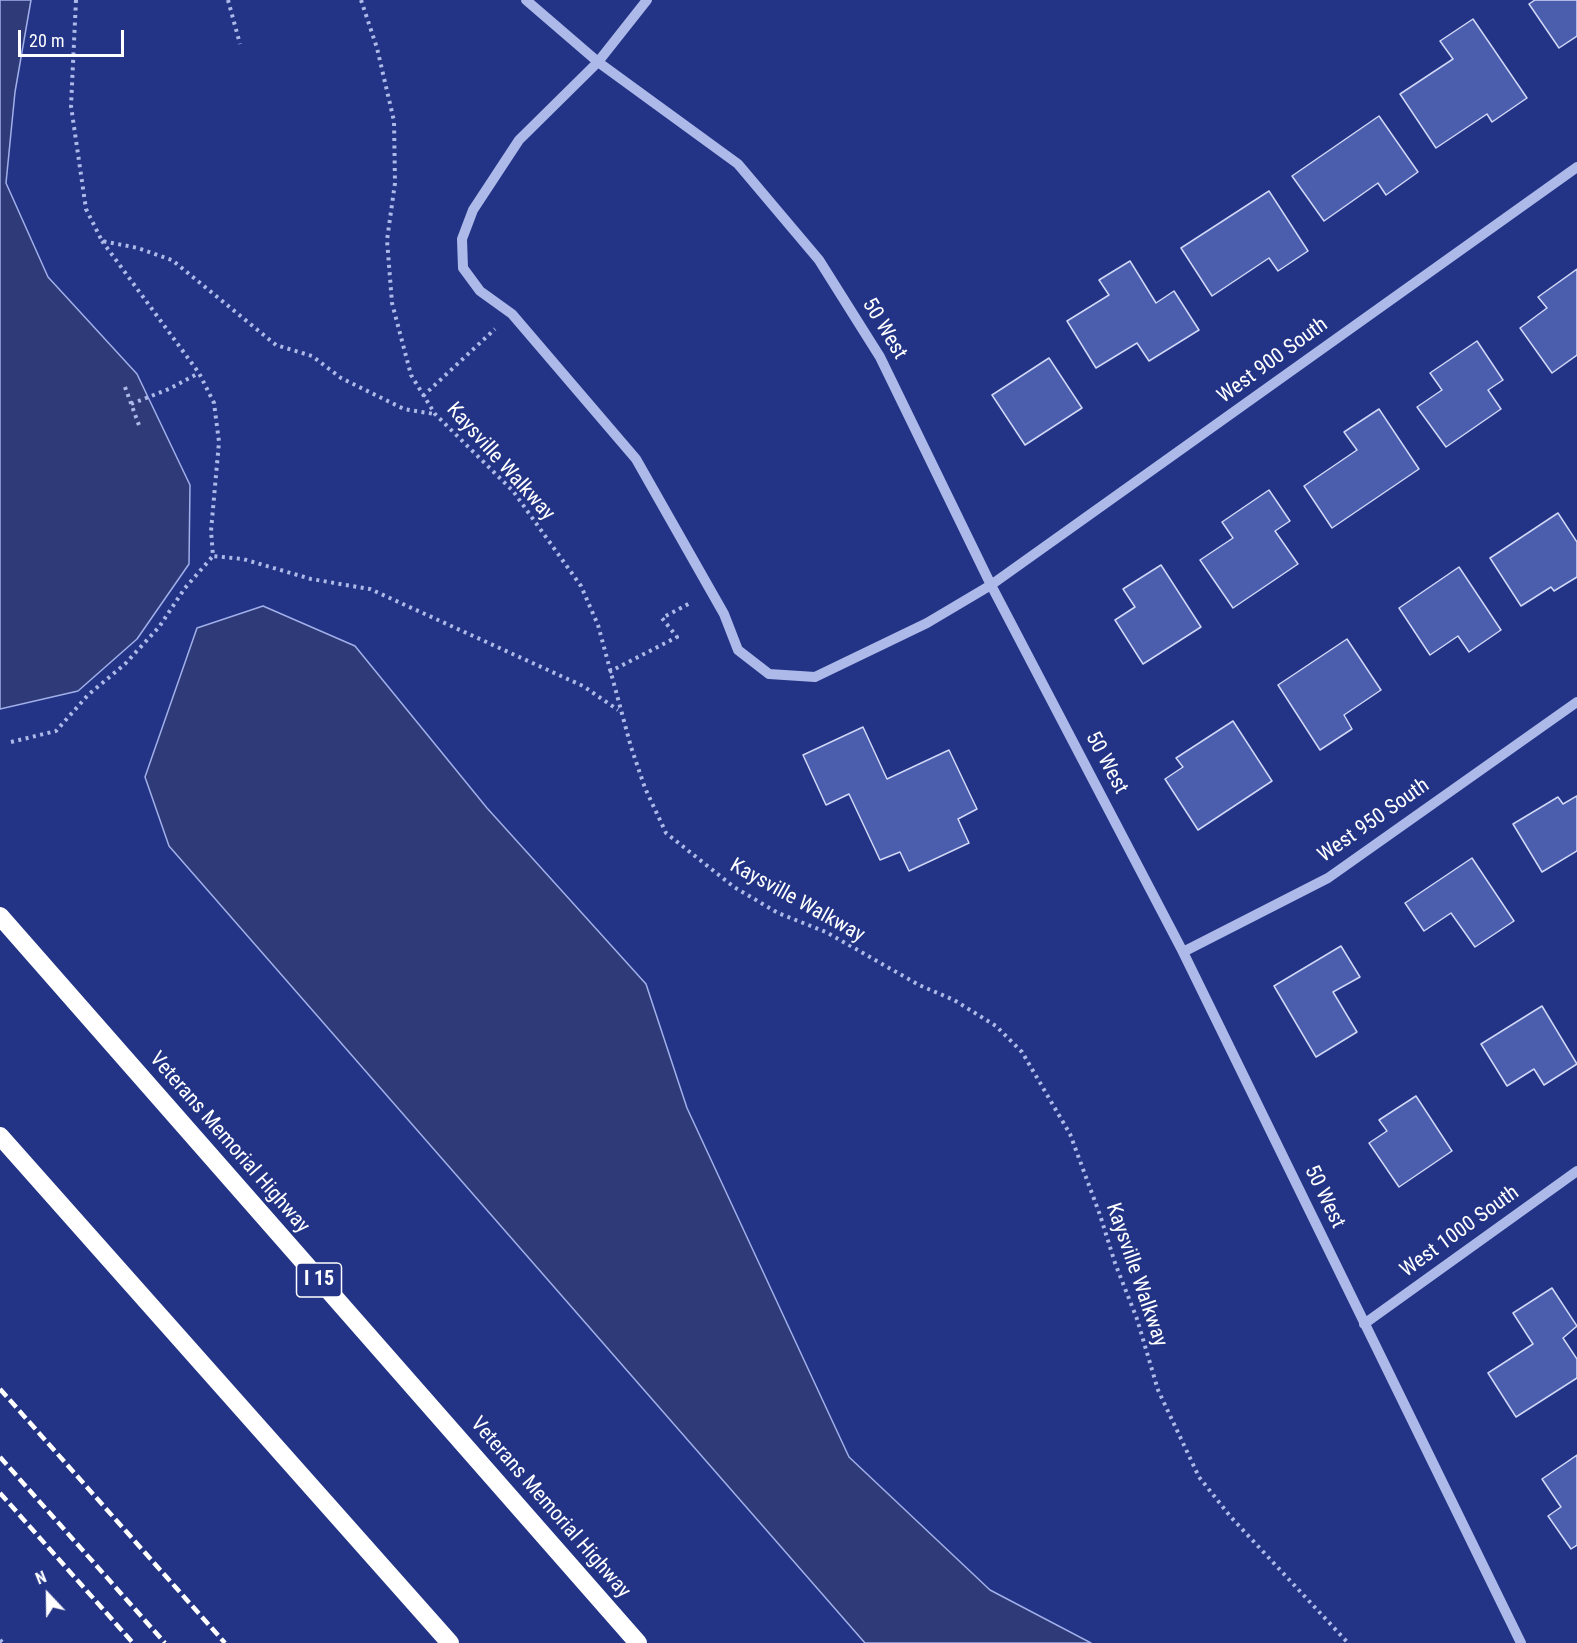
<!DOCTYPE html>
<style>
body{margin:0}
#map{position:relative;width:1577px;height:1643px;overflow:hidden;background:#233486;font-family:"Roboto Condensed",sans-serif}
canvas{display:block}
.north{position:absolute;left:18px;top:1565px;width:60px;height:60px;-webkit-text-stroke:4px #233486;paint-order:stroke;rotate:338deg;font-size:16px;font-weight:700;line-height:24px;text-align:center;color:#fff}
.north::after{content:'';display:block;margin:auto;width:21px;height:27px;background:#fff;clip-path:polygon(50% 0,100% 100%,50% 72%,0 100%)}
.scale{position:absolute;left:18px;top:30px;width:106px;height:27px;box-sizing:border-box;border:3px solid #fff;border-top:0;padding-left:8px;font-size:18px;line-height:21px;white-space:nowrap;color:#fff;-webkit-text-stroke:4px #233486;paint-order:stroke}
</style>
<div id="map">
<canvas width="1577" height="1643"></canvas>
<div class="north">N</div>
<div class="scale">20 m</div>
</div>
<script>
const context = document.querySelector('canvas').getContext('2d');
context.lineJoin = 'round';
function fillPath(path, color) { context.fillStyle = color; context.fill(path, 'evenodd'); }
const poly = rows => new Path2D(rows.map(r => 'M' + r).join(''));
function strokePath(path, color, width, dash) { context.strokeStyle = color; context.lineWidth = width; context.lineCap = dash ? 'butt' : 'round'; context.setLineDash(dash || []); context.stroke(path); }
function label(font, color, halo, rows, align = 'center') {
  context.font = font + ' "Roboto Condensed",sans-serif'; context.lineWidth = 4.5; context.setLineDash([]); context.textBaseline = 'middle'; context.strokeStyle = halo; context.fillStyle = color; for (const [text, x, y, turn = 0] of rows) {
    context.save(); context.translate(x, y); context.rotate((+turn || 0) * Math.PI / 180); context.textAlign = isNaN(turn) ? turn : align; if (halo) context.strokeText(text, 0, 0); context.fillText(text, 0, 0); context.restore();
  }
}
const water = poly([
 [0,0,31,0,15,92,6,183,48,277,137,374,190,485,189,564,137,639,78,691,0,709,0,0],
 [263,606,355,646,487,808,646,984,687,1108,849,1457,990,1590,1091,1643,865,1643,169,846,145,777,197,628,263,606]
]);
fillPath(water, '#2f3b78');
strokePath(water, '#a1b0ea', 1.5);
const building = poly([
 [1535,0,1577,0,1577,36,1559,48,1529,4,1535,0],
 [1473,19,1527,98,1492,122,1487,114,1436,148,1400,94,1453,59,1440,41,1473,19],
 [1379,116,1418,172,1386,195,1378,183,1324,221,1292,176,1379,116],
 [1269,191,1308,251,1278,271,1269,258,1212,296,1181,248,1269,191],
 [1130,261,1156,303,1174,291,1199,330,1149,361,1137,343,1096,368,1067,321,1109,295,1099,280,1130,261],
 [1577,269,1577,355,1552,373,1520,328,1547,308,1538,297,1577,269],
 [1477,341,1503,380,1488,390,1501,409,1446,447,1417,407,1442,390,1430,373,1477,341],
 [1049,358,1082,408,1025,445,992,395,1049,358],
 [1379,409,1419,469,1332,528,1304,486,1357,450,1344,432,1379,409],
 [1269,490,1290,521,1275,531,1298,564,1233,608,1200,560,1233,538,1222,522,1269,490],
 [1558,513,1577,542,1577,577,1554,591,1551,587,1521,606,1490,558,1558,513],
 [1161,565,1201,627,1143,664,1115,620,1135,607,1123,589,1161,565],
 [1459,567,1501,630,1469,652,1458,636,1430,655,1399,608,1459,567],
 [1347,639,1381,690,1344,715,1352,729,1320,750,1278,685,1347,639],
 [1233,721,1272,781,1198,830,1165,779,1183,767,1176,758,1233,721],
 [863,727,887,779,949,750,977,809,958,819,969,843,909,871,900,852,880,860,849,794,826,805,803,755,863,727],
 [1577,796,1577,851,1542,872,1513,824,1558,797,1563,804,1577,796],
 [1472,858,1514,921,1475,947,1451,913,1424,931,1405,903,1472,858],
 [1341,946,1360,977,1333,992,1357,1032,1316,1057,1274,986,1341,946],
 [1542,1006,1577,1064,1544,1085,1534,1069,1507,1086,1481,1044,1542,1006],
 [1416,1096,1452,1151,1399,1187,1369,1143,1387,1131,1379,1120,1416,1096],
 [1552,1288,1577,1326,1563,1338,1577,1359,1577,1378,1516,1417,1488,1373,1533,1344,1513,1313,1552,1288],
 [1577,1455,1577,1545,1571,1549,1548,1516,1561,1507,1542,1479,1577,1455]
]);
fillPath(building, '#4b5eae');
strokePath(building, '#d1d8f7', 1.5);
strokePath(poly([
 [76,0,71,106,86,209,102,241,138,248,172,260,276,345,312,356,341,378,404,409,434,414],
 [228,0,240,44],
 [361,0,377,48,394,121,395,183,387,240,392,303,411,375,435,414,513,491,581,586,598,625,631,747,645,788,666,833,734,887,778,913,826,932,919,985,954,1000,996,1026,1022,1052,1070,1134,1100,1215,1115,1263,1137,1319,1158,1390,1199,1477,1230,1516,1348,1643],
 [102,241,199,373,214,403,219,442,211,531,213,556,243,559,311,579,370,589,583,686,618,710],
 [125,387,140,428],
 [423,396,495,329],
 [131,404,169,389,199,373],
 [609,672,677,637,662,618,692,602],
 [11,742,56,731,88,695,125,664,159,627,185,588,213,556],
 [0,1640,3,1643]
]), '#adb9e9', 4, [3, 4.5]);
strokePath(poly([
 [526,0,598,62,738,164,819,260,880,357,991,585,1183,952,1521,1643],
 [647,0,598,62,519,140,473,210,462,239,463,268,480,291,512,314,636,459,724,614,738,650,769,674,815,677,927,623,991,585,1577,167],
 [1183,952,1328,878,1577,702],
 [1364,1324,1577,1171]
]), '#adb9e9', 10);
strokePath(poly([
 [0,916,638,1643],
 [0,1136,450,1643]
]), '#fff', 18);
strokePath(poly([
 [0,1389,225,1643],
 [0,1457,165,1643],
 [0,1493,133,1643]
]), '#fff', 4.5, [10, 4.5]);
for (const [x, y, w] of [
 [319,1280,45]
]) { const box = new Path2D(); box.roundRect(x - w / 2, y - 17, w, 34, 4.5); context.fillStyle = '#233486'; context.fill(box); strokePath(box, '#fff', 1.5); }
label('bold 20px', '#fff', null, [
 ["I 15",319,1280]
]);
label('21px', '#fff', '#233486', [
 ["50 West",884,329,59],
 ["West 900 South",1273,361,-36],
 ["Kaysville Walkway",500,462,48],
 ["50 West",1106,763,62],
 ["West 950 South",1374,821,-35],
 ["Kaysville Walkway",797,901,29],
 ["Veterans Memorial Highway",229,1143,49],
 ["50 West",1324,1197,64],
 ["West 1000 South",1460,1232,-36],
 ["Kaysville Walkway",1136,1275,71],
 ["Veterans Memorial Highway",550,1508,49]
]);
</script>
